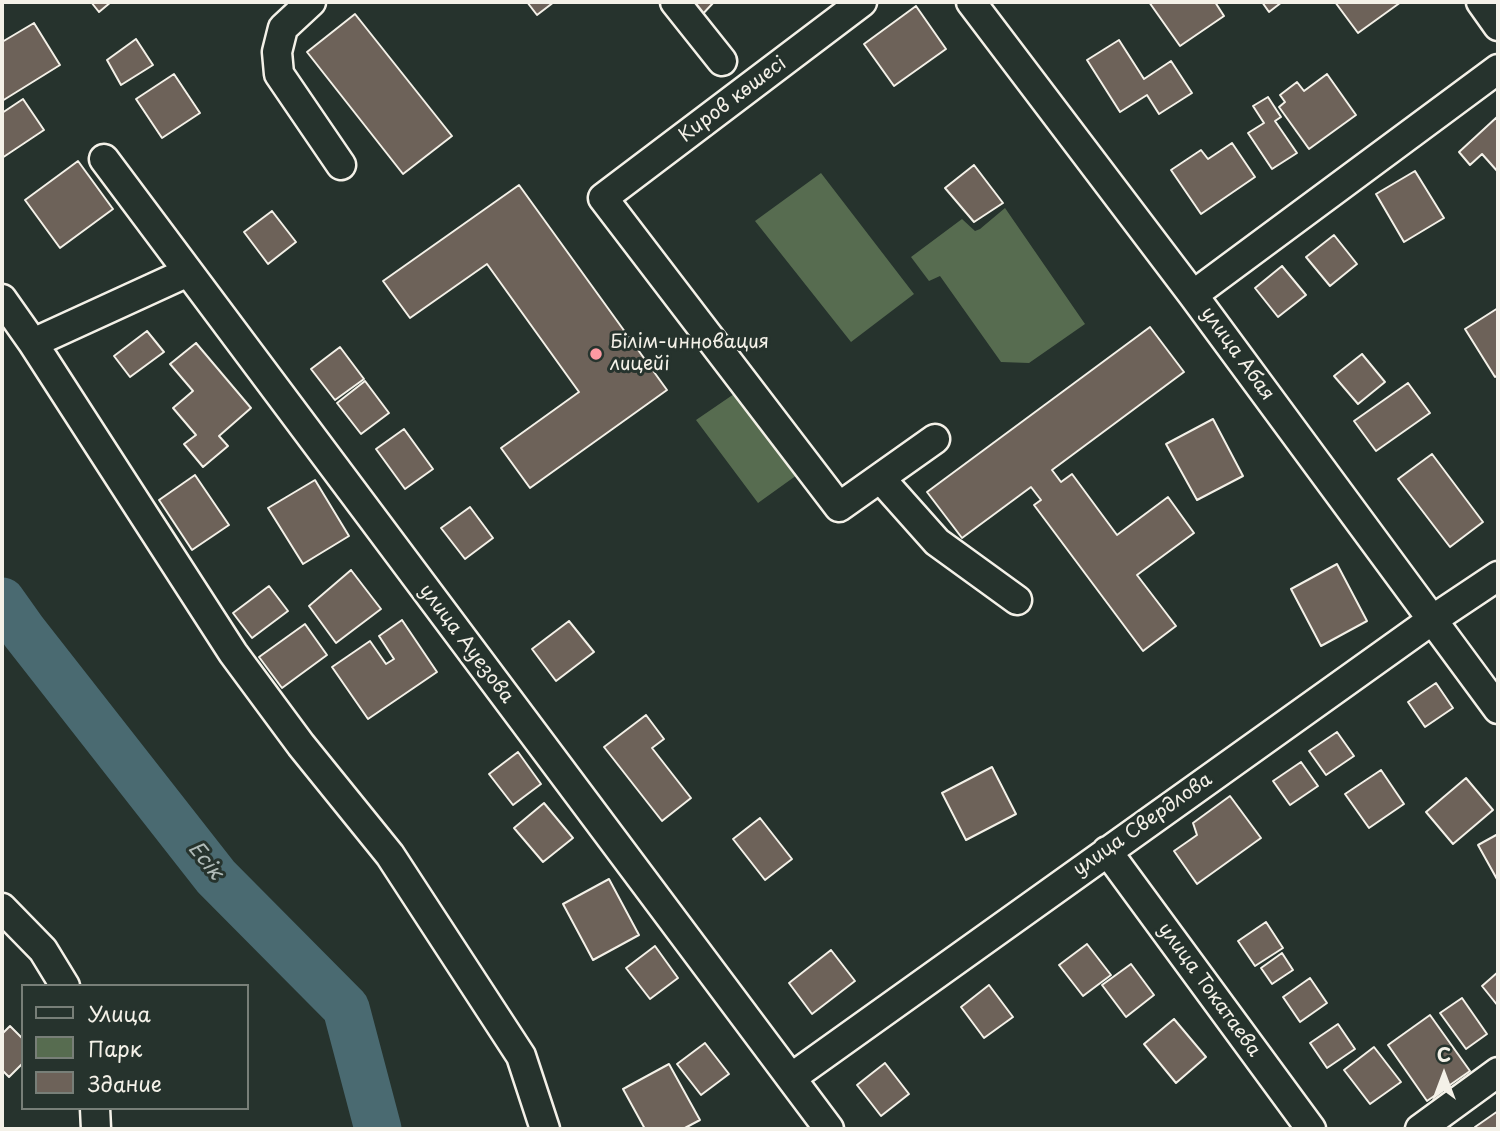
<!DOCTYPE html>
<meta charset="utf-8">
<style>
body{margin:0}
#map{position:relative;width:1500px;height:1131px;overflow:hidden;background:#26332d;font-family:"Playpen Sans",sans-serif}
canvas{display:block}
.frame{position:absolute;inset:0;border:4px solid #f4f1e8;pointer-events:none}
.legend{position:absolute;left:21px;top:984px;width:228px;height:126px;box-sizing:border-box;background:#26332d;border:2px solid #787f78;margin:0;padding:9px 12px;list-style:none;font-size:21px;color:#f4f1e8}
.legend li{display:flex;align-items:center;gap:14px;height:35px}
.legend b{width:35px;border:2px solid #787f78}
.north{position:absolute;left:1409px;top:1040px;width:70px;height:70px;-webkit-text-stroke:5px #26332d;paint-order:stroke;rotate:0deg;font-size:19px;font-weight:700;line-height:28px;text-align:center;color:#f4f1e8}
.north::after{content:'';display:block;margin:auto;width:24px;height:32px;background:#f4f1e8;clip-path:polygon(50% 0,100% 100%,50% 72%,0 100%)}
</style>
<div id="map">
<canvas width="1500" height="1131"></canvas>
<div class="frame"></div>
<ul class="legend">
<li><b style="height:9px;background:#26332d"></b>Улица</li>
<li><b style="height:19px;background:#576c50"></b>Парк</li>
<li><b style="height:19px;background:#6d6259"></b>Здание</li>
</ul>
<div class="north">С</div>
</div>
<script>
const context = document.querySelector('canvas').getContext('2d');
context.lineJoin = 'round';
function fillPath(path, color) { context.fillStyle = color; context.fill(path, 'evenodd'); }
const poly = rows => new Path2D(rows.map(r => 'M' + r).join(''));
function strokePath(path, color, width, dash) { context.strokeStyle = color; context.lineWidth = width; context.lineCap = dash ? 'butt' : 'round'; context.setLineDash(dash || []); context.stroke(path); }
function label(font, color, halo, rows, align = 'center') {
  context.font = font + ' "Playpen Sans",sans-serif'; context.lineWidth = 6; context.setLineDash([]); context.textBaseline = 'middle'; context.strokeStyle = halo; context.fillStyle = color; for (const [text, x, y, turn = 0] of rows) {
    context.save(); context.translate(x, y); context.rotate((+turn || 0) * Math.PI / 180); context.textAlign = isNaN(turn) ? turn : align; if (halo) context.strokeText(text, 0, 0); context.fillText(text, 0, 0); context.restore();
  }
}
fillPath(poly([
 [821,173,914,294,851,342,755,221],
 [1005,208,1085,324,1029,363,1001,362,940,276,929,281,911,257,962,219,975,231,980,229],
 [734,394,797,475,758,503,696,420]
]), '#576c50');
strokePath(poly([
 [2,601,24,632,216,877,346,1008,378,1129]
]), '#4a6a71', 47);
const building = poly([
 [91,2,111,2,99,12,91,2],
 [527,2,554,2,537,15,527,2],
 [688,2,714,2,699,18,688,2],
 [1149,2,1215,2,1224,16,1180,46,1149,2],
 [1262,2,1282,2,1269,12,1262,2],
 [1335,2,1401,2,1358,33,1335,2],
 [916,6,946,49,894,86,864,44,916,6],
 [355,14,452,136,403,174,307,52,355,14],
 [34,23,60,65,2,101,2,42,34,23],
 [136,39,153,65,121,85,107,60,136,39],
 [1119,40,1144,79,1171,61,1192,93,1159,114,1147,95,1120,112,1087,60,1119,40],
 [174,74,200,113,162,138,136,99,174,74],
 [1327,74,1356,115,1309,149,1279,107,1285,102,1280,95,1297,82,1304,91,1327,74],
 [1268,97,1281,117,1275,121,1297,153,1272,169,1248,133,1264,123,1253,106,1268,97],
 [23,99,44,130,2,158,2,113,23,99],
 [1497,117,1498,172,1482,154,1470,165,1459,152,1497,117],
 [1232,143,1255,177,1201,214,1171,170,1201,150,1208,159,1232,143],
 [78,161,113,209,60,248,25,200,78,161],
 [974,165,1003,203,974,222,945,188,974,165],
 [1415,171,1444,218,1404,242,1376,194,1415,171],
 [519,185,667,390,530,488,501,448,579,392,487,264,410,318,383,281,519,185],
 [272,211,296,242,268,264,244,232,272,211],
 [1334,235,1357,264,1330,286,1306,257,1334,235],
 [1282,266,1306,295,1278,317,1255,288,1282,266],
 [1498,308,1498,375,1495,377,1465,329,1498,308],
 [1150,327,1184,372,1052,470,1061,482,1072,474,1117,535,1168,497,1194,533,1137,575,1176,626,1143,651,1034,505,1041,500,1031,487,962,538,927,492,1150,327],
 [147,331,164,352,130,377,114,356,147,331],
 [196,343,251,408,219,436,228,446,203,467,184,444,196,435,173,408,193,391,170,364,196,343],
 [340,347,364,379,335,400,311,369,340,347],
 [1362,354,1385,382,1358,404,1334,376,1362,354],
 [365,381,389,413,361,434,337,403,365,381],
 [1408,383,1430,413,1376,451,1354,421,1408,383],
 [1213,419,1243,476,1197,500,1166,444,1213,419],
 [404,429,433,469,405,489,376,449,404,429],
 [1432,454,1483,522,1450,547,1398,479,1432,454],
 [195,475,229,525,192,550,159,500,195,475],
 [315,480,349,536,303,564,268,508,315,480],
 [470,507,493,538,465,559,441,528,470,507],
 [1337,564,1367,621,1321,646,1291,589,1337,564],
 [351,570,381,609,336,643,309,606,351,570],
 [269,586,288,611,252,638,233,613,269,586],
 [402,620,437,672,368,719,332,667,370,641,386,664,394,659,379,636,402,620],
 [569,621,594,652,556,681,532,649,569,621],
 [305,624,327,655,282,688,259,657,305,624],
 [1436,683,1453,708,1425,727,1408,702,1436,683],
 [646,715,664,739,652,748,691,798,662,821,604,747,646,715],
 [1337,732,1354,756,1326,775,1309,751,1337,732],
 [518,752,541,784,513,805,489,774,518,752],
 [1301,762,1318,786,1290,805,1273,781,1301,762],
 [992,767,1016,814,966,840,942,793,992,767],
 [1381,770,1404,804,1369,828,1345,794,1381,770],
 [1466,778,1493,810,1453,844,1426,812,1466,778],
 [1230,796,1261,838,1197,884,1174,851,1197,835,1193,823,1230,796],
 [544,803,573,838,543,862,514,828,544,803],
 [760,818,792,859,765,880,733,839,760,818],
 [1498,834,1498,881,1478,845,1498,834],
 [609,879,639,935,593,960,563,904,609,879],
 [1266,922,1283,948,1255,966,1238,941,1266,922],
 [1087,944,1111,975,1083,996,1059,965,1087,944],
 [655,946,678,978,650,999,626,968,655,946],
 [831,950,855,981,812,1014,789,983,831,950],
 [1282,953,1293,970,1272,984,1261,968,1282,953],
 [1131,964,1154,995,1126,1017,1102,985,1131,964],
 [1498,972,1498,1006,1482,986,1498,972],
 [1310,978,1327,1003,1300,1022,1283,997,1310,978],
 [989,985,1013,1017,984,1038,961,1007,989,985],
 [1462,998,1487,1034,1466,1049,1440,1013,1462,998],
 [1430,1015,1470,1071,1427,1101,1388,1045,1430,1015],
 [1174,1019,1206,1057,1176,1083,1144,1044,1174,1019],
 [1338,1024,1355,1049,1327,1068,1310,1043,1338,1024],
 [10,1026,23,1039,23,1063,9,1077,2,1070,2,1034,10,1026],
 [705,1043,729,1074,701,1095,677,1064,705,1043],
 [1374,1047,1401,1082,1370,1104,1344,1070,1374,1047],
 [885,1063,909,1094,881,1116,857,1085,885,1063],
 [669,1064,700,1120,683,1129,645,1129,623,1089,669,1064],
 [1498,1111,1498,1129,1476,1129,1475,1127,1498,1111]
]);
fillPath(building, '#6d6259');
strokePath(building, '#f4f1e8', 2);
const minor = poly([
 [311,2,283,28,277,52,279,74,341,165],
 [675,2,722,61],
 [862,2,603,198,839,507,935,439],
 [971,2,1193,295,1498,709],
 [1481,2,1498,26],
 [104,159,829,1129],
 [1193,295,1498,69],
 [2,299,33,343,233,653,301,745,390,855,521,1056,545,1129],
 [33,343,188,272],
 [880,478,937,542,1017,600],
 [1107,851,1311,1129],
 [2,908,43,950,65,986],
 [791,1078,1432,620,1498,576],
 [95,1108,96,1129],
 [1420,1129,1498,1072]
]);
strokePath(minor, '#f4f1e8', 33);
strokePath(minor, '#26332d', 28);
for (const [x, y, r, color] of [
 [596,354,7,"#ff9aa2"]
]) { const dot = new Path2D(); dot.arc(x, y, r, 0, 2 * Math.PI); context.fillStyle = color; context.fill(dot); strokePath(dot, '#26332d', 2.5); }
label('19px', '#f4f1e8', '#26332d', [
 ["Киров көшесі",733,100,-37],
 ["улица Абая",1237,354,54],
 ["улица Ауезова",466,644,53],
 ["улица Свердлова",1143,825,-35],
 ["улица Токатаева",1209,990,54]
]);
label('19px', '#f4f1e8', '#26332d', [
 ["Білім-инновация",610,343],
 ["лицейі",610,365]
], 'left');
label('italic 21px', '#b0bbb8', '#26332d', [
 ["Есік",205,861,51]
]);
</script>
